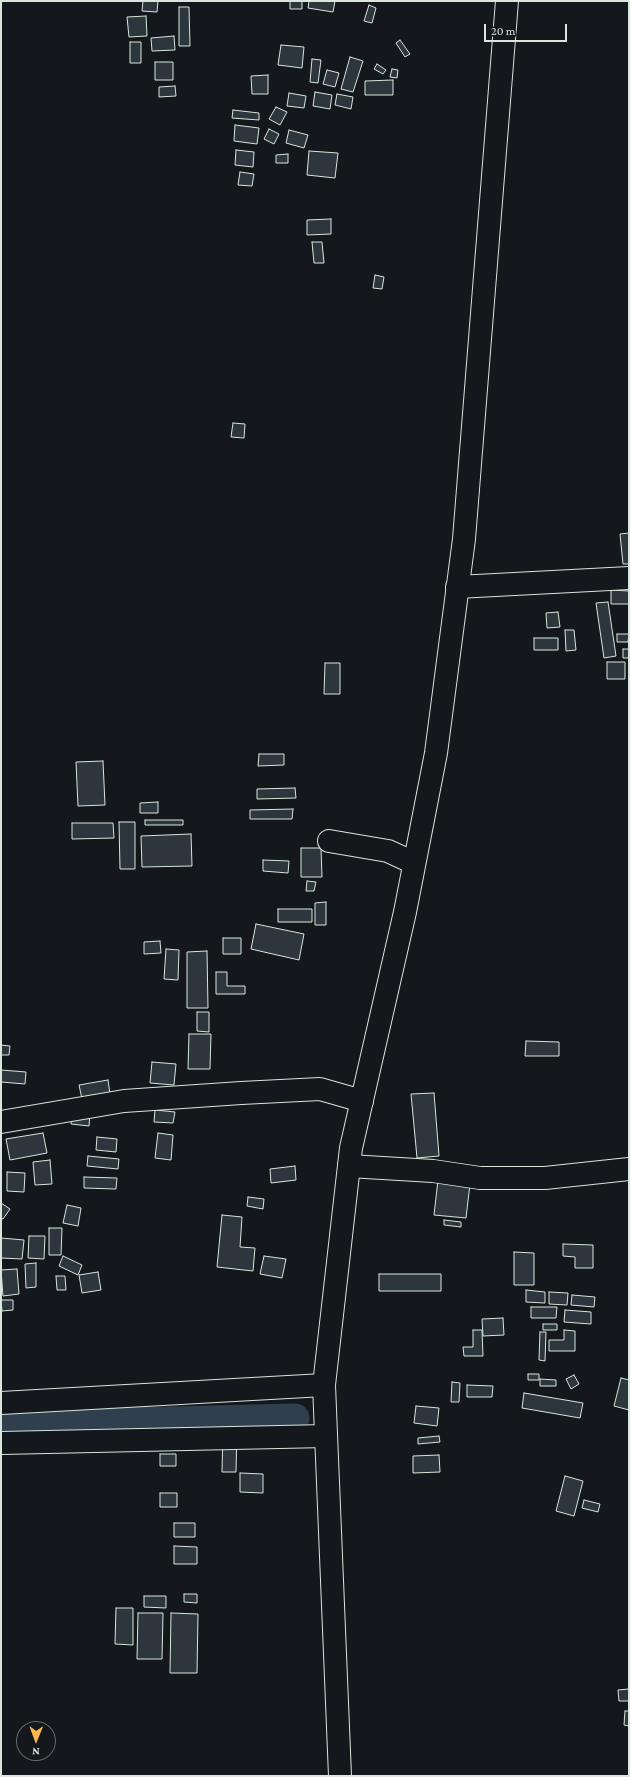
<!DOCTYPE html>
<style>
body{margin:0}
#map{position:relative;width:630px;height:1777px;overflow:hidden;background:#14181c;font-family:"Crimson Pro",serif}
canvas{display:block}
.frame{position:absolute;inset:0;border:2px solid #d8e6dc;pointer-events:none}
.north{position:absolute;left:16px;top:1721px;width:40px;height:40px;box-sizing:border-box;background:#14181c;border:1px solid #626a69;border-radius:50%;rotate:181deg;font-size:11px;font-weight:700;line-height:16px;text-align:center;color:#d8e6dc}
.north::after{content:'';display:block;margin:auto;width:14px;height:18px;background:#ffb74d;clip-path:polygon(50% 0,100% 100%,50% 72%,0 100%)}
.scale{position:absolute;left:484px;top:24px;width:83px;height:18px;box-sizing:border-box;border:2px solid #d8e6dc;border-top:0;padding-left:5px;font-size:12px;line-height:14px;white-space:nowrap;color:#d8e6dc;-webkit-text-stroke:3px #14181c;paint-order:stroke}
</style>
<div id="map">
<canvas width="630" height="1777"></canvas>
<div class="frame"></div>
<div class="north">N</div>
<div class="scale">20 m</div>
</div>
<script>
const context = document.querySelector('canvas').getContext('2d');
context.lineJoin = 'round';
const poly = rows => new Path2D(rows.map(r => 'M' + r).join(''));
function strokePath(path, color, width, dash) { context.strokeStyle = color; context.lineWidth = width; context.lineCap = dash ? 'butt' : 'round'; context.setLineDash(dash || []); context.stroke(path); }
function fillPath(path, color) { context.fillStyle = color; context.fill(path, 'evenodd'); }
strokePath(poly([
 [1,1425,295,1418]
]), '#2f3f4d', 29);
const building = poly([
 [143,1,158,1,157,12,142,11,143,1],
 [290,1,302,1,302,9,290,9,290,1],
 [309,1,335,1,333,12,308,8,309,1],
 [369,5,376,8,372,23,364,21,369,5],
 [179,7,189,7,190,46,179,46,179,7],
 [146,16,147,36,129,37,127,17,146,16],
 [174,36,175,50,152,51,151,38,174,36],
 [400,40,410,54,405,57,396,43,400,40],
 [130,42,141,42,141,63,130,63,130,42],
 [281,45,304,47,302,68,278,65,281,45],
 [350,57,363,61,353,92,341,89,350,57],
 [312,59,321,60,318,83,310,82,312,59],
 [155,62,173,62,173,80,155,80,155,62],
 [377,64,386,70,383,74,374,69,377,64],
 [392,69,398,70,397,78,390,77,392,69],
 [327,70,339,73,335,87,323,84,327,70],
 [268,75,268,94,252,94,251,76,268,75],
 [393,80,393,95,365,95,365,81,393,80],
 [175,86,176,96,159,97,159,87,175,86],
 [315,92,332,95,330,109,313,106,315,92],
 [289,93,306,96,304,108,287,106,289,93],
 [337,94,353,97,351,109,335,105,337,94],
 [276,107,287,112,280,125,269,119,276,107],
 [233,110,259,113,259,120,232,118,233,110],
 [235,125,259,128,257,144,234,141,235,125],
 [269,129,279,134,274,144,264,139,269,129],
 [289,130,308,135,304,148,286,143,289,130],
 [236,150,254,152,253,167,235,165,236,150],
 [309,151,338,153,335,178,307,175,309,151],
 [288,154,288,163,276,163,276,155,288,154],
 [240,172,254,174,252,186,238,185,240,172],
 [331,219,331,234,307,235,307,220,331,219],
 [312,242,322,242,324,263,314,263,312,242],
 [375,275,384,277,382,289,373,288,375,275],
 [233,423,245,424,244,438,231,437,233,423],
 [629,533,629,564,623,564,620,534,629,533],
 [611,590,629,591,629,604,611,604,611,590],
 [608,602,616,656,604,658,596,603,608,602],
 [558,612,560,627,547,628,546,613,558,612],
 [565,630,574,630,576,650,566,651,565,630],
 [617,634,629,634,628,642,617,642,617,634],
 [534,638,558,638,558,650,534,650,534,638],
 [623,649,629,649,629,658,623,658,623,649],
 [607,662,625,662,625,679,607,679,607,662],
 [325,663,340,663,340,694,324,694,325,663],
 [259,754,284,754,284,765,258,766,259,754],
 [103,761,105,805,78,806,76,762,103,761],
 [295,788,296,798,257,799,257,789,295,788],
 [158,802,158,813,140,813,140,803,158,802],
 [293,809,292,819,250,819,250,810,293,809],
 [145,820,183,820,183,825,145,825,145,820],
 [119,822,135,822,135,869,120,869,119,822],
 [72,823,113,823,114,838,72,839,72,823],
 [191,834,192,866,142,867,141,836,191,834],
 [301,848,321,848,322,877,301,877,301,848],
 [263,860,289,861,288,873,263,871,263,860],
 [307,881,316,882,314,891,306,891,307,881],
 [326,902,326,925,315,925,315,903,326,902],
 [278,909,312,909,312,922,278,922,278,909],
 [256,924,304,934,299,960,251,949,256,924],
 [223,938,241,938,241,954,223,954,223,938],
 [160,941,161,953,144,954,144,942,160,941],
 [166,949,179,950,178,980,164,979,166,949],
 [207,951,208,1008,187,1008,187,952,207,951],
 [216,972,227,972,227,986,245,986,245,994,216,994,216,972],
 [197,1012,209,1012,209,1032,197,1031,197,1012],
 [189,1034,211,1034,210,1069,188,1069,189,1034],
 [526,1041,559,1042,559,1056,525,1056,526,1041],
 [1,1045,10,1046,9,1055,1,1055,1,1045],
 [152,1062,176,1064,174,1085,150,1083,152,1062],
 [1,1070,26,1072,25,1084,1,1082,1,1070],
 [108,1080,110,1094,82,1099,79,1085,108,1080],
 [434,1093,439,1156,417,1158,411,1094,434,1093],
 [155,1110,175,1112,173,1123,154,1122,155,1110],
 [72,1111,90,1113,89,1126,71,1124,72,1111],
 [43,1133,47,1153,10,1160,6,1139,43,1133],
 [158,1133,173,1135,171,1160,155,1158,158,1133],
 [97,1137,117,1139,116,1152,96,1150,97,1137],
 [88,1156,119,1159,118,1169,87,1166,88,1156],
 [50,1160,52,1184,35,1185,33,1162,50,1160],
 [295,1166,296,1180,271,1183,270,1169,295,1166],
 [7,1172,25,1173,24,1192,7,1191,7,1172],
 [84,1177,117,1178,116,1189,84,1188,84,1177],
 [438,1180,470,1184,466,1218,434,1215,438,1180],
 [248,1197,264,1199,263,1209,247,1206,248,1197],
 [1,1203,10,1209,3,1219,1,1218,1,1203],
 [67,1205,81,1208,78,1226,63,1223,67,1205],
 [222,1215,242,1217,240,1247,255,1248,253,1271,217,1267,222,1215],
 [444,1220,461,1222,461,1227,444,1225,444,1220],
 [49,1228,62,1228,61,1255,49,1255,49,1228],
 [29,1236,45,1236,44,1259,28,1258,29,1236],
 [1,1238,24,1240,22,1259,1,1258,1,1238],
 [563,1244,593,1245,593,1268,575,1268,575,1257,563,1256,563,1244],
 [514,1252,534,1253,534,1285,514,1285,514,1252],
 [63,1256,82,1265,78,1275,59,1266,63,1256],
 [264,1256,286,1259,282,1278,260,1274,264,1256],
 [36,1263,36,1287,26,1288,25,1264,36,1263],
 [17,1269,19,1294,3,1296,1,1270,17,1269],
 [98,1272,101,1290,82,1293,79,1275,98,1272],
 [379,1274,441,1274,441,1291,379,1291,379,1274],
 [56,1276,65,1276,66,1290,57,1290,56,1276],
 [526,1290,545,1292,545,1303,526,1302,526,1290],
 [549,1292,568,1293,567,1305,549,1304,549,1292],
 [572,1295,595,1297,594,1307,571,1305,572,1295],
 [1,1300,13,1300,13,1310,2,1311,1,1300],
 [531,1307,557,1307,556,1318,531,1318,531,1307],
 [565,1310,591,1312,591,1324,564,1322,565,1310],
 [503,1318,504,1335,483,1336,482,1319,503,1318],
 [543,1324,557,1324,557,1330,543,1330,543,1324],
 [473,1330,482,1330,483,1356,464,1356,463,1347,473,1347,473,1330],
 [564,1330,575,1331,575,1351,549,1351,549,1340,564,1340,564,1330],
 [540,1332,546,1332,545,1361,539,1360,540,1332],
 [528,1374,539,1374,539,1380,528,1380,528,1374],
 [574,1375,579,1384,571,1389,566,1379,574,1375],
 [621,1378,629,1380,629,1410,614,1406,621,1378],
 [540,1379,556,1380,556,1386,540,1386,540,1379],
 [452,1382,460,1383,459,1402,451,1402,452,1382],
 [467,1385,493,1386,492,1397,467,1397,467,1385],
 [524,1393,583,1403,580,1418,522,1408,524,1393],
 [416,1406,439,1408,437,1426,414,1423,416,1406],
 [223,1428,237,1428,236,1472,222,1472,223,1428],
 [439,1436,440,1442,418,1444,418,1438,439,1436],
 [160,1454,176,1454,176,1466,160,1466,160,1454],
 [439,1455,440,1472,413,1473,413,1456,439,1455],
 [240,1473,263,1474,263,1493,240,1492,240,1473],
 [565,1476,583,1481,574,1516,556,1511,565,1476],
 [160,1493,177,1493,177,1507,160,1507,160,1493],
 [584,1500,600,1504,598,1512,582,1508,584,1500],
 [174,1523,195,1523,195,1537,174,1537,174,1523],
 [174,1546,197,1547,197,1564,174,1564,174,1546],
 [184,1594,197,1594,197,1603,184,1602,184,1594],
 [144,1596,166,1596,166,1608,144,1607,144,1596],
 [116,1608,133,1608,133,1645,115,1644,116,1608],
 [138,1613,163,1613,162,1659,137,1659,138,1613],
 [171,1613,198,1614,197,1673,170,1673,171,1613],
 [629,1689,629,1701,619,1701,618,1690,629,1689],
 [625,1711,629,1711,629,1726,624,1725,625,1711]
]);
fillPath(building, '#2c363c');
strokePath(building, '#d8e6dc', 1);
const minor = poly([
 [457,587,629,578],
 [329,841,388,851,414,863],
 [1,1122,124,1101,241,1093,320,1089,362,1101],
 [349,1166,433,1171,480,1178,545,1178,629,1169],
 [1,1443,326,1436]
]);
const tertiary = poly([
 [1,1403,324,1385]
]);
const trunk = poly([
 [340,1776,324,1385,351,1148,405,912,436,753,464,539,507,1]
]);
strokePath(minor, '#d8e6dc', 24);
strokePath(tertiary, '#d8e6dc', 24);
strokePath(trunk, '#d8e6dc', 24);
strokePath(minor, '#14181c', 22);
strokePath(tertiary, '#14181c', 22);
strokePath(trunk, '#14181c', 22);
</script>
